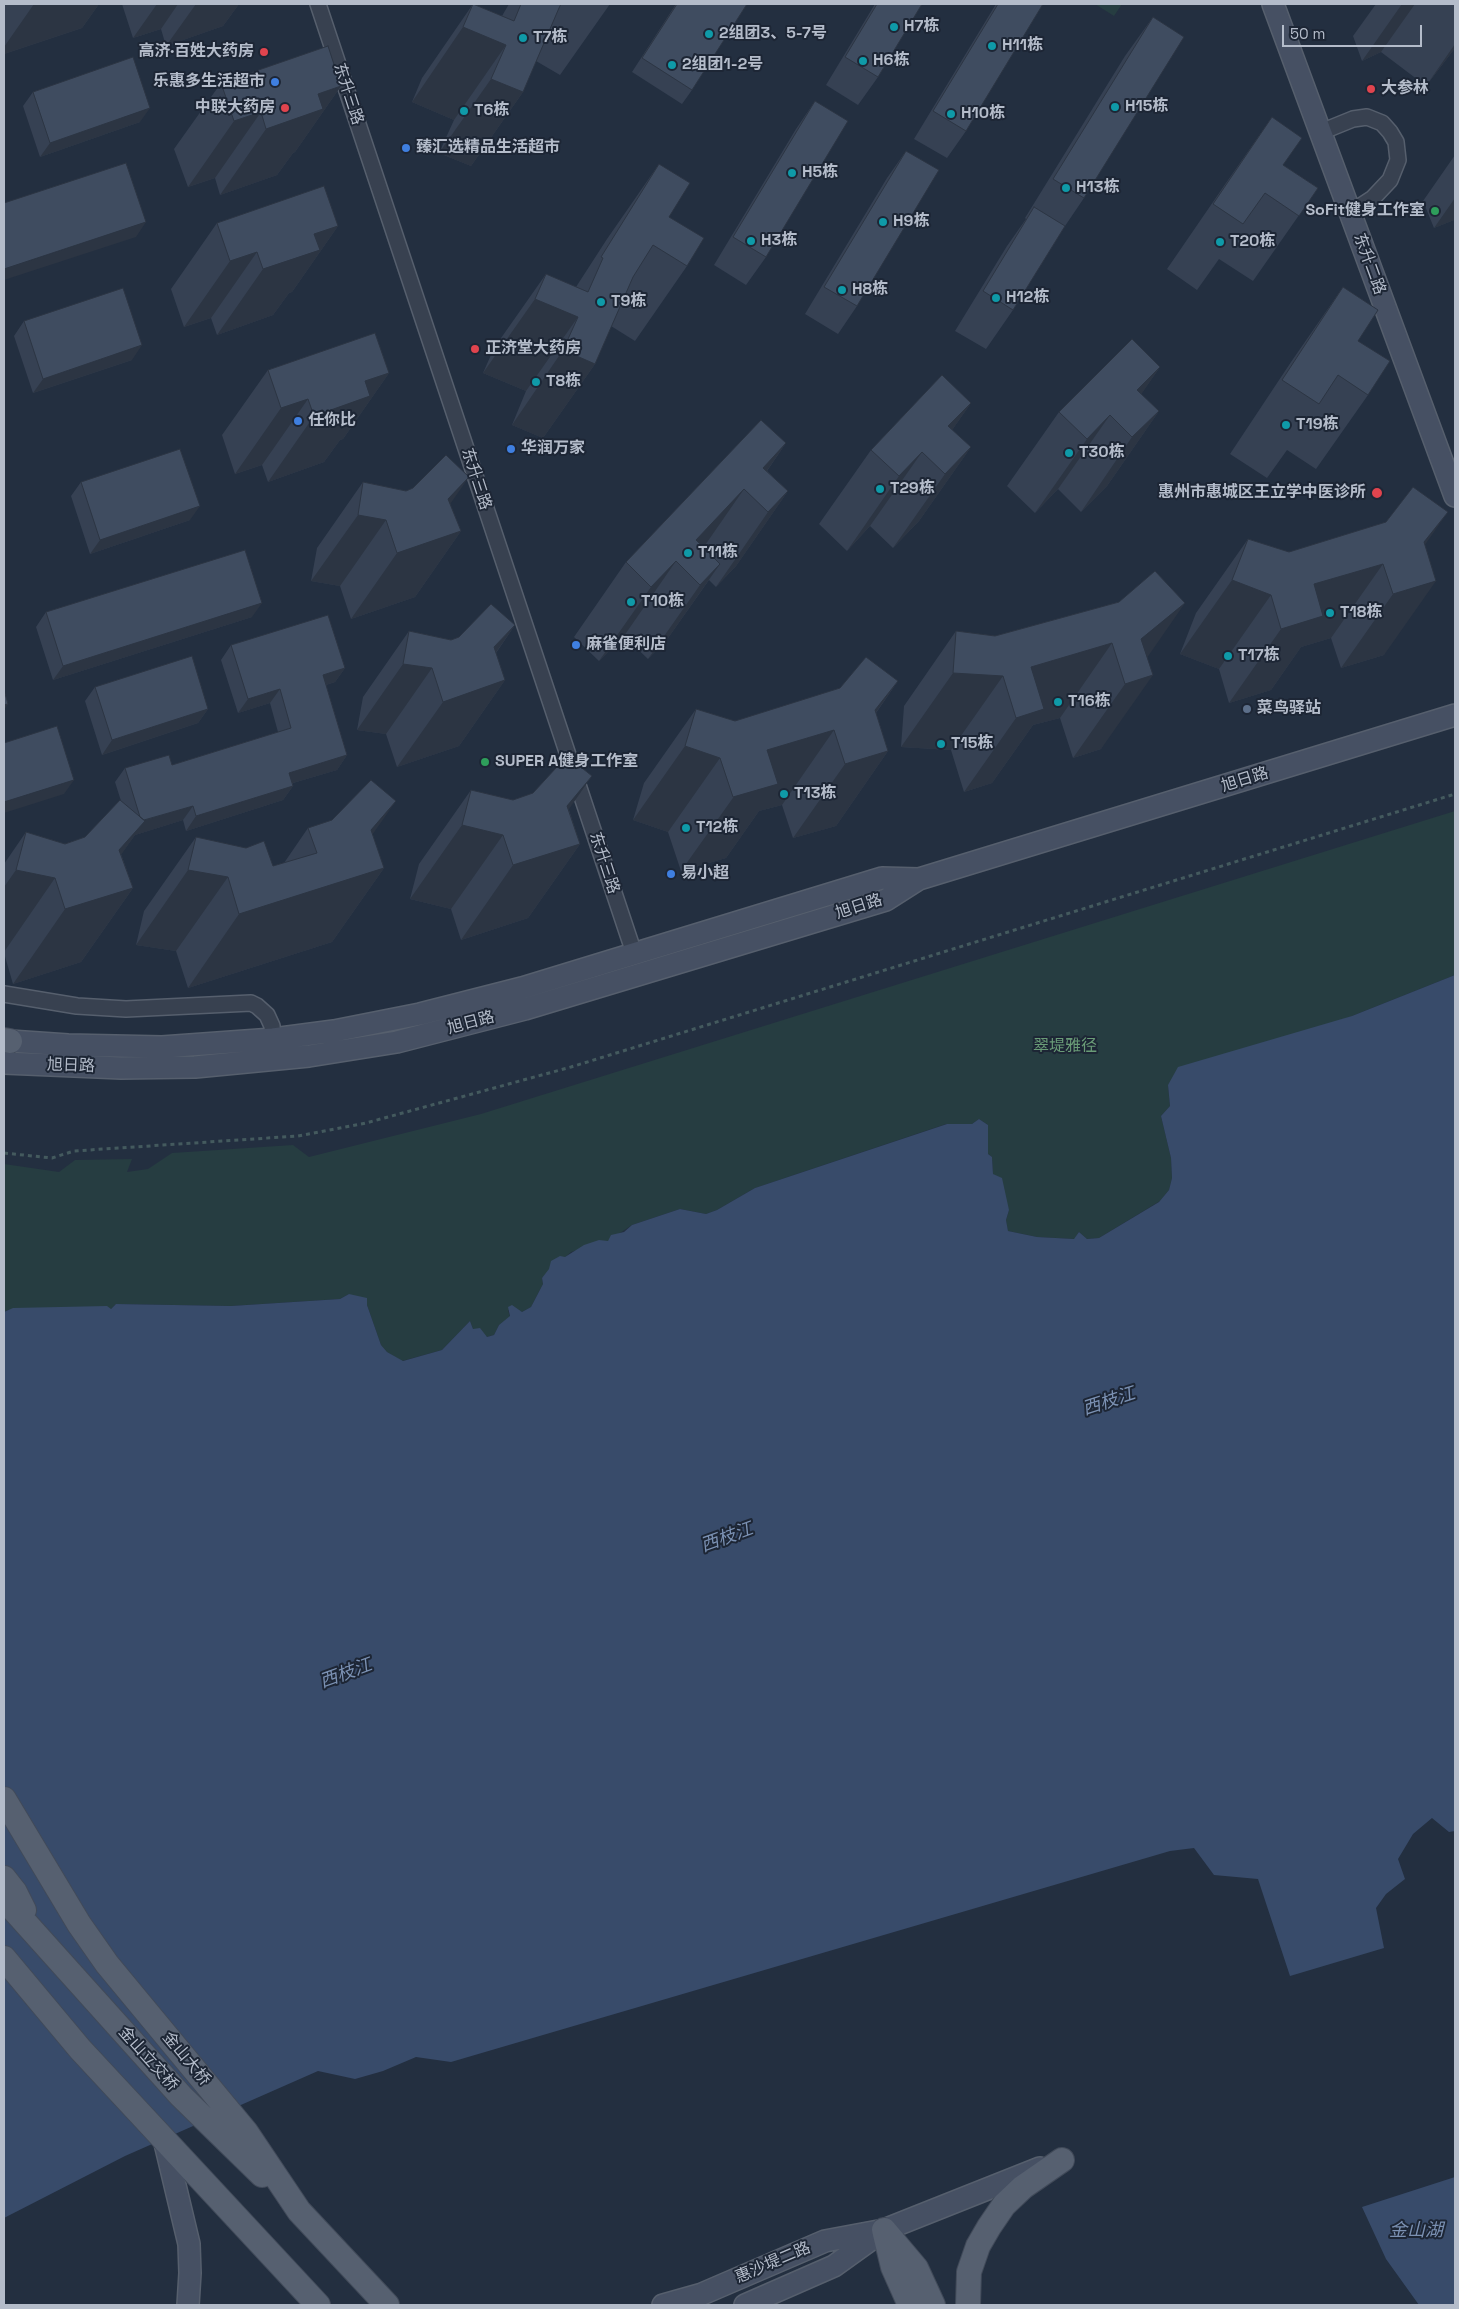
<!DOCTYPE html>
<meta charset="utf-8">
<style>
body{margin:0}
#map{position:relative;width:1459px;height:2309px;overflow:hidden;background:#232f40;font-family:"Space Grotesk",sans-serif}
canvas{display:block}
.frame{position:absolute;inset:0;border:5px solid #b4bcca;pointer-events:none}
.scale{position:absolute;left:1282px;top:25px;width:140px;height:22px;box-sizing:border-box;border:2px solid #b4bcca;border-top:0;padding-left:6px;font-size:15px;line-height:18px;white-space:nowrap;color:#b4bcca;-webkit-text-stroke:4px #1d2635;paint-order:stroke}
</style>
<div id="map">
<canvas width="1459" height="2309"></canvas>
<div class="frame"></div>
<div class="scale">50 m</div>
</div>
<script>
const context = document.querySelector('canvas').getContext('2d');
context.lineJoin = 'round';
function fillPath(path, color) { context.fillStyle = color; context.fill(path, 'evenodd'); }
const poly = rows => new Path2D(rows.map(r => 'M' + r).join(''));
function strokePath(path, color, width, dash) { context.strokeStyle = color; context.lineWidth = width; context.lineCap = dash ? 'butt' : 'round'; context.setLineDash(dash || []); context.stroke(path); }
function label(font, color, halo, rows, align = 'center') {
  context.font = font + ' "Space Grotesk","Noto Sans SC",sans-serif'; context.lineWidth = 4; context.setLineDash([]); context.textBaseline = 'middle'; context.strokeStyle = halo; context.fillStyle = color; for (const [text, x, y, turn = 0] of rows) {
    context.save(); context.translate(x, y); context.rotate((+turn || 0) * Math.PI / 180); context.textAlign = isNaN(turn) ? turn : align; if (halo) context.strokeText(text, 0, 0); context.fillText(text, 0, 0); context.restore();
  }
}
fillPath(poly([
 [1095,4,1122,4,1114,16],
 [1455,811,1455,975,1352,1016,1168,1085,1170,1106,1161,1116,1171,1158,1172,1178,1169,1190,1160,1201,1099,1238,1087,1239,1079,1232,1075,1239,1037,1237,1008,1231,1006,1220,1009,1210,993,1174,992,1157,988,1154,988,1125,979,1119,972,1124,961,1125,946,1124,755,1188,717,1210,706,1214,680,1209,632,1225,608,1241,571,1252,542,1278,543,1284,531,1307,522,1312,508,1310,510,1317,499,1325,494,1335,487,1337,473,1329,470,1321,442,1350,402,1361,387,1352,381,1345,367,1305,349,1294,340,1299,231,1306,116,1304,111,1309,8,1310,4,1312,4,1164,59,1172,75,1160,132,1159,127,1172,148,1169,172,1153,293,1145,309,1157,481,1114]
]), '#263d41');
fillPath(poly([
 [1455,975,1455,1831,1449,1832,1432,1818,1413,1834,1398,1859,1405,1879,1386,1894,1376,1908,1384,1948,1290,1976,1258,1879,1214,1875,1194,1848,1170,1851,451,2062,416,2057,383,2071,355,2079,318,2071,125,2156,4,2218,4,1312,13,1308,107,1306,111,1309,116,1304,231,1306,340,1299,349,1294,367,1298,367,1305,381,1345,387,1352,403,1361,442,1350,470,1321,473,1329,480,1328,487,1337,494,1335,499,1325,510,1316,508,1307,512,1305,522,1312,531,1307,543,1284,542,1278,549,1269,551,1261,560,1256,565,1257,584,1245,599,1240,608,1241,611,1235,624,1232,632,1225,680,1209,706,1214,717,1210,755,1188,947,1124,972,1124,979,1119,988,1125,988,1154,992,1157,993,1174,1002,1178,1009,1210,1006,1220,1008,1231,1037,1237,1074,1239,1079,1232,1087,1239,1099,1238,1159,1202,1169,1190,1172,1178,1171,1158,1161,1116,1170,1106,1168,1085,1178,1067,1352,1016],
 [1455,2177,1455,2305,1419,2305,1386,2259,1362,2207]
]), '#384b6a');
const street = poly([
 [318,4,634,953],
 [1321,132,1353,119,1367,117,1382,123,1390,132,1396,142,1398,160,1390,180,1373,198,1350,213],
 [4,994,77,1006,126,1009,251,1003,257,1006,267,1015,272,1026,273,1039]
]);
const secondary = poly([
 [1273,4,1455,496],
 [10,1041,68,1045,162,1047,273,1039,334,1031,420,1014,522,988,882,878,919,879],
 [4,1063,121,1068,195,1067,309,1056,397,1042,525,1009,886,900,919,879,1455,715],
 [164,2139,189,2244,190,2273,188,2305],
 [663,2305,702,2294,825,2241,884,2230,1040,2168],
 [745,2305,834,2266,880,2233]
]);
const primary = poly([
 [4,1040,10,1041],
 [4,1799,79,1924,107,1964,246,2132,299,2211,387,2305],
 [4,1878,15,1892,24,1910],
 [4,1899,181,2096,262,2175],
 [4,1958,80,2049,318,2305],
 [884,2230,916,2268,933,2305],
 [885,2234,893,2267,910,2305],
 [968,2305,969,2272,978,2246,989,2227,1004,2205,1023,2187,1062,2160]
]);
strokePath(street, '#565f6d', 18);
strokePath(secondary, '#565f6d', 24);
strokePath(primary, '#414a59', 26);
strokePath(poly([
 [4,1153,52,1158,74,1151,298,1136,366,1123,571,1067,1455,794]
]), '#445a5e', 3, [4, 4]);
strokePath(street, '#384150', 15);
strokePath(secondary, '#465063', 21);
strokePath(primary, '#566070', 24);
fillPath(poly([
 [4,4,99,4,82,28,4,54],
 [122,4,239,4,223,26,166,46,161,29,133,38],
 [473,4,502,16,509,4,610,4,560,75,536,61,523,92,471,166,439,153,454,120,412,102,422,78],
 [676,4,747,4,692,90,682,104,632,72],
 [875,4,922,4,878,77,858,105,826,85],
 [996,4,1043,4,966,131,947,158,914,139],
 [1376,4,1455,4,1455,48,1426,86,1381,52,1362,61,1353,36],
 [1153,17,1084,198,1065,226,1013,310,986,349,955,331,1007,246,1026,219,1025,218,1125,56],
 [221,83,341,86,295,152,293,153,277,175,220,195,215,178,188,187,174,149],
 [33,92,140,122,40,157,23,106],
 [815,101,766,257,746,285,714,265,796,129],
 [1272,117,1283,165,1318,188,1253,281,1219,259,1197,290,1167,269,1226,183],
 [906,151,857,306,838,334,805,314,887,178],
 [1455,155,1455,220,1454,220,1434,228,1423,201],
 [659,164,669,217,687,266,635,341,611,326,595,364,543,438,512,425,526,391,483,373,494,348,546,274,576,287,607,239],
 [217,223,338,226,292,292,289,293,273,315,217,335,211,318,184,327,171,289],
 [1343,287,1358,341,1368,395,1316,469,1287,450,1267,478,1230,454,1291,362],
 [24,321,132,360,33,393,14,336],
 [1160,367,1141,394,1159,411,1107,486,1081,512,1058,489,1035,513,1007,486,1059,412],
 [268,370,389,373,343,439,340,440,324,462,268,482,262,465,235,474,222,435],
 [971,403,952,430,971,447,919,521,893,548,870,526,847,551,819,524,871,450],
 [786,443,767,471,788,491,736,566,716,587,709,580,668,638,648,659,624,636,599,661,574,637,626,562],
 [81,482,190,520,90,554,71,496],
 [363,482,406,491,450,504,461,531,415,597,351,619,340,586,311,581,317,548],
 [1248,539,1289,552,1425,545,1384,655,1341,668,1331,638,1301,647,1271,690,1229,703,1219,669,1180,654,1196,613],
 [1119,602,1147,658,1101,749,1073,758,1060,718,1033,725,992,783,964,792,951,750,901,747,904,706,956,631,995,636],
 [46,612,252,617,53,680,36,627],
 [515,625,496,653,505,680,459,746,397,767,386,734,357,730,363,697,409,631,451,640],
 [231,645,345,668,335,682,326,685,347,755,337,770,293,783,293,786,283,800,186,831,183,820,135,835,121,854,133,888,81,962,13,984,4,953,4,864,26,832,65,844,85,837,121,801,115,782,125,768,172,765,278,732,270,703,238,713,221,660],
 [898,681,876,713,888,751,836,826,793,838,782,805,759,811,726,858,681,871,668,832,633,820,644,783,696,709,735,721],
 [95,687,208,709,198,723,102,755,85,701],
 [471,790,513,800,569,810,580,844,528,918,461,940,451,909,410,899,419,864],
 [308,828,384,868,332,942,188,988,176,951,136,945,144,911,196,837,273,866,284,863]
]), '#364153');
fillPath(poly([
 [34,4,99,4,82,28,4,54,4,47],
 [157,4,178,4,161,29,133,38],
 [196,4,239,4,223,26,166,46],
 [1402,4,1415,4,1381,52,1362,61],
 [463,27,506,45,454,120,412,102],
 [1455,44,1455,48,1426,86],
 [491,79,523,92,471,166,439,153],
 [341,86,295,152,293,153,277,175,220,195,266,129,318,94],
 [150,108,140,122,40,157,50,143],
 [261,112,215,178,188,187,234,121],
 [1455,198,1455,218,1454,220,1434,228],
 [146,222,136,237,4,280,4,269],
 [338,226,292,292,289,293,273,315,217,335,263,269,314,234],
 [257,252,211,318,184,327,230,261],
 [535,299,578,317,526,391,483,373],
 [142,345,132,360,33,393,43,379],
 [563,350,595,364,543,438,512,425],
 [1160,367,1120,425,1137,390],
 [389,373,343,439,340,440,324,462,268,482,314,416,365,381],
 [308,399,262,465,235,474,281,408],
 [971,403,931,460,948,426],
 [1159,411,1107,486,1081,512,1132,437],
 [1110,415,1058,489,1035,513,1087,439],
 [786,443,750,495,763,468],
 [971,447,919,521,893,548,945,474],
 [922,452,870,526,847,551,899,476],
 [469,477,423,543,461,531,415,597,351,619,397,553],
 [744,489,692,564,696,540],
 [788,491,736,566,716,587,768,512],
 [200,506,190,520,90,554,100,540],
 [1448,512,1396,586,1424,542],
 [358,515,386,520,340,586,311,581],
 [676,561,624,636,599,661,651,587],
 [720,564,668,638,648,659,700,585],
 [1383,564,1331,638,1301,647,1271,690,1229,703,1281,629,1314,584],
 [1232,580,1271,595,1219,669,1180,654],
 [1436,581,1384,655,1341,668,1393,594],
 [262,603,252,617,53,680,63,666],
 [1185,603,1133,678,1153,675,1101,749,1073,758,1125,684,1141,639],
 [515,625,469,691,505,680,459,746,397,767,443,702],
 [1112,643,1060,718,1033,725,992,783,964,792,1016,718,1031,667],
 [403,664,432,668,386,734,357,730],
 [345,668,335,682,313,689,323,675],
 [953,673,1003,676,951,750,901,747],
 [898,681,846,755,875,710],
 [280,689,270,703,238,713,248,699],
 [8,704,4,710,4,705],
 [208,709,198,723,102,755,112,740],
 [834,730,782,805,759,811,726,858,681,871,767,750],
 [685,746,720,758,668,832,633,820],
 [888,751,836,826,793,838,845,764],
 [347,755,337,770,279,787,289,773],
 [592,776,540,851,580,844,528,918,461,940,513,865],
 [74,780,64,794,4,813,4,802],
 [293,786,283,800,186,831,196,816],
 [396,801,344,875,384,868,332,942,188,988,239,914,371,830],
 [193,806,183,820,135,835,93,895,133,888,81,962,13,984,65,909,119,850,142,821],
 [462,825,503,835,451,909,410,899],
 [16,870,55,878,4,952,4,887],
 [188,870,228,877,176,951,136,945]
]), '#2c3543');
const building = poly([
 [473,4,514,21,521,4,561,4,559,8,523,92,491,79,506,45,463,27,473,4],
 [677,4,747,4,692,90,642,58,677,4],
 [877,4,922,4,878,77,845,57,877,4],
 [998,4,1043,4,966,131,933,111,998,4],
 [1153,17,1184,37,1084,198,1053,179,1153,17],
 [328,46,341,86,318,94,323,109,266,129,261,112,234,121,221,83,328,46],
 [133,57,150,108,50,143,33,92,133,57],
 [815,101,848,121,766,257,733,237,815,101],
 [1272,117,1302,138,1283,165,1318,188,1299,216,1265,193,1243,224,1213,204,1272,117],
 [906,151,939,170,857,306,824,287,906,151],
 [126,163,146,222,4,269,4,203,126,163],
 [659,164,690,183,669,217,704,238,687,266,653,245,633,277,595,364,563,350,578,317,535,299,546,274,588,292,603,258,601,257,659,164],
 [324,186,338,226,314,234,320,250,263,269,257,252,230,261,217,223,324,186],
 [1034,207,1065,226,1013,310,983,291,1034,207],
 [1343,287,1378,310,1358,341,1390,361,1368,395,1338,375,1319,404,1282,380,1343,287],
 [123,288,142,345,43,379,24,321,123,288],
 [375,333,389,373,365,381,370,396,314,416,308,399,281,408,268,370,375,333],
 [1132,339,1160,367,1137,390,1159,411,1132,437,1110,415,1087,439,1059,412,1132,339],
 [942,375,971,403,948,426,971,447,945,474,922,452,899,476,871,450,942,375],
 [761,420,786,443,763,468,788,491,768,512,744,489,696,540,720,564,700,585,676,561,651,587,626,562,761,420],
 [180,449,200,506,100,540,81,482,180,449],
 [446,455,469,477,448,499,461,531,397,553,386,520,358,515,363,482,406,491,413,488,446,455],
 [1413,487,1448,512,1424,542,1436,581,1393,594,1383,564,1314,584,1323,616,1281,629,1271,595,1232,580,1248,539,1289,552,1386,522,1413,487],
 [245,550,262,603,63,666,46,612,245,550],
 [1155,571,1185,603,1141,639,1153,675,1125,684,1112,643,1031,667,1044,709,1016,718,1003,676,953,673,956,631,995,636,1119,602,1155,571],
 [491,604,515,625,494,647,505,680,443,702,432,668,403,664,409,631,451,640,459,637,491,604],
 [328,615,345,668,323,675,347,755,289,773,293,786,196,816,193,806,144,820,140,817,125,768,169,755,172,765,291,728,280,689,248,699,231,645,328,615],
 [192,656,208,709,112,740,95,687,192,656],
 [866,657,898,681,875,710,888,751,845,764,834,730,767,750,778,784,733,797,720,758,685,746,696,709,735,721,840,688,866,657],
 [4,690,8,704,4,705,4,690],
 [57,726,74,780,4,802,4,743,57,726],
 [567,756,592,776,567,806,580,844,513,865,503,835,462,825,471,790,513,800,533,793,567,756],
 [371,780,396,801,371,830,384,868,239,914,228,877,188,870,196,837,246,848,264,841,273,866,317,853,308,828,332,820,371,780],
 [120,800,145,821,119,850,133,888,65,909,55,878,16,870,26,832,65,844,85,837,120,800]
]);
fillPath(building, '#3f4c60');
strokePath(building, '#2c3543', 1);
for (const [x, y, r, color] of [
 [894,27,5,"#0f9aa8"],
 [709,34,5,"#0f9aa8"],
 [523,38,5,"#0f9aa8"],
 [992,46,5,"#0f9aa8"],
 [264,52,5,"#e0444e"],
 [863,61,5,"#0f9aa8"],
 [672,65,5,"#0f9aa8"],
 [275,82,5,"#3f7fe0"],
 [1371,89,5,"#e0444e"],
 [1115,107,5,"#0f9aa8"],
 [285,108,5,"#e0444e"],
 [464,111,5,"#0f9aa8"],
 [951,114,5,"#0f9aa8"],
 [406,148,5,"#3f7fe0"],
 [792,173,5,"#0f9aa8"],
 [1066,188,5,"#0f9aa8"],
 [1435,211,5,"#2e9e5b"],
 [883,222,5,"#0f9aa8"],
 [751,241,5,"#0f9aa8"],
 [1220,242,5,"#0f9aa8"],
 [842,290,5,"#0f9aa8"],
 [996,298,5,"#0f9aa8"],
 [601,302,5,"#0f9aa8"],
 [475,349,5,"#e0444e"],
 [536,382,5,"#0f9aa8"],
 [298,421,5,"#3f7fe0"],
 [1286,425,5,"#0f9aa8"],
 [511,449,5,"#3f7fe0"],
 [1069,453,5,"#0f9aa8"],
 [880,489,5,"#0f9aa8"],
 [1377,493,6,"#e0444e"],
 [688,553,5,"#0f9aa8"],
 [631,602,5,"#0f9aa8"],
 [1330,613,5,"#0f9aa8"],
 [576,645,5,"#3f7fe0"],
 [1228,656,5,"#0f9aa8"],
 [1058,702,5,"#0f9aa8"],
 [1247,709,5,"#5c6f8a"],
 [941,744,5,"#0f9aa8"],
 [485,762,5,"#2e9e5b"],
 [784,794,5,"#0f9aa8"],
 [686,828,5,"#0f9aa8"],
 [671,874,5,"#3f7fe0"]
]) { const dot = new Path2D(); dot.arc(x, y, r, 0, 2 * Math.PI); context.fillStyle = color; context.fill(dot); strokePath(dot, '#1d2635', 2); }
label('bold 16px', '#b4bcca', '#1d2635', [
 ["H7栋",904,27],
 ["2组团3、5-7号",719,34],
 ["T7栋",533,38],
 ["H11栋",1002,46],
 ["高济·百姓大药房",254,52,"right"],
 ["H6栋",873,61],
 ["2组团1-2号",682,65],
 ["乐惠多生活超市",265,82,"right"],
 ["大参林",1381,89],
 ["H15栋",1125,107],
 ["中联大药房",275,108,"right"],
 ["T6栋",474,111],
 ["H10栋",961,114],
 ["臻汇选精品生活超市",416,148],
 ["H5栋",802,173],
 ["H13栋",1076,188],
 ["SoFit健身工作室",1425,211,"right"],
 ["H9栋",893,222],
 ["H3栋",761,241],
 ["T20栋",1230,242],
 ["H8栋",852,290],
 ["H12栋",1006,298],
 ["T9栋",611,302],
 ["正济堂大药房",485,349],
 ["T8栋",546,382],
 ["任你比",308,421],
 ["T19栋",1296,425],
 ["华润万家",521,449],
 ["T30栋",1079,453],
 ["T29栋",890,489],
 ["惠州市惠城区王立学中医诊所",1366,493,"right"],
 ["T11栋",698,553],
 ["T10栋",641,602],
 ["T18栋",1340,613],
 ["麻雀便利店",586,645],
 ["T17栋",1238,656],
 ["T16栋",1068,702],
 ["菜鸟驿站",1257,709],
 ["T15栋",951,744],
 ["SUPER A健身工作室",495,762],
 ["T13栋",794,794],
 ["T12栋",696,828],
 ["易小超",681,874]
], 'left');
label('16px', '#b4bcca', '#1d2635', [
 ["东升三路",348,94,72],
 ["东升二路",1369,264,70],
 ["东升三路",476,479,72],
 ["旭日路",1245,780,-17],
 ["东升三路",604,863,72],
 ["旭日路",859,907,-18],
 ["旭日路",471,1023,-15],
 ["旭日路",71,1066,2],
 ["金山立交桥",148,2059,48],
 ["金山大桥",186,2059,50],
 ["惠沙堤二路",773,2263,-23]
]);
label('16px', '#6a9c77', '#1d2635', [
 ["翠堤雅径",1065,1047]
]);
label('italic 18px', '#7b91b3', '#1d2635', [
 ["西枝江",1109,1402,-18],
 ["西枝江",727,1538,-20],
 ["西枝江",346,1674,-20],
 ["金山湖",1416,2231]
]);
</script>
